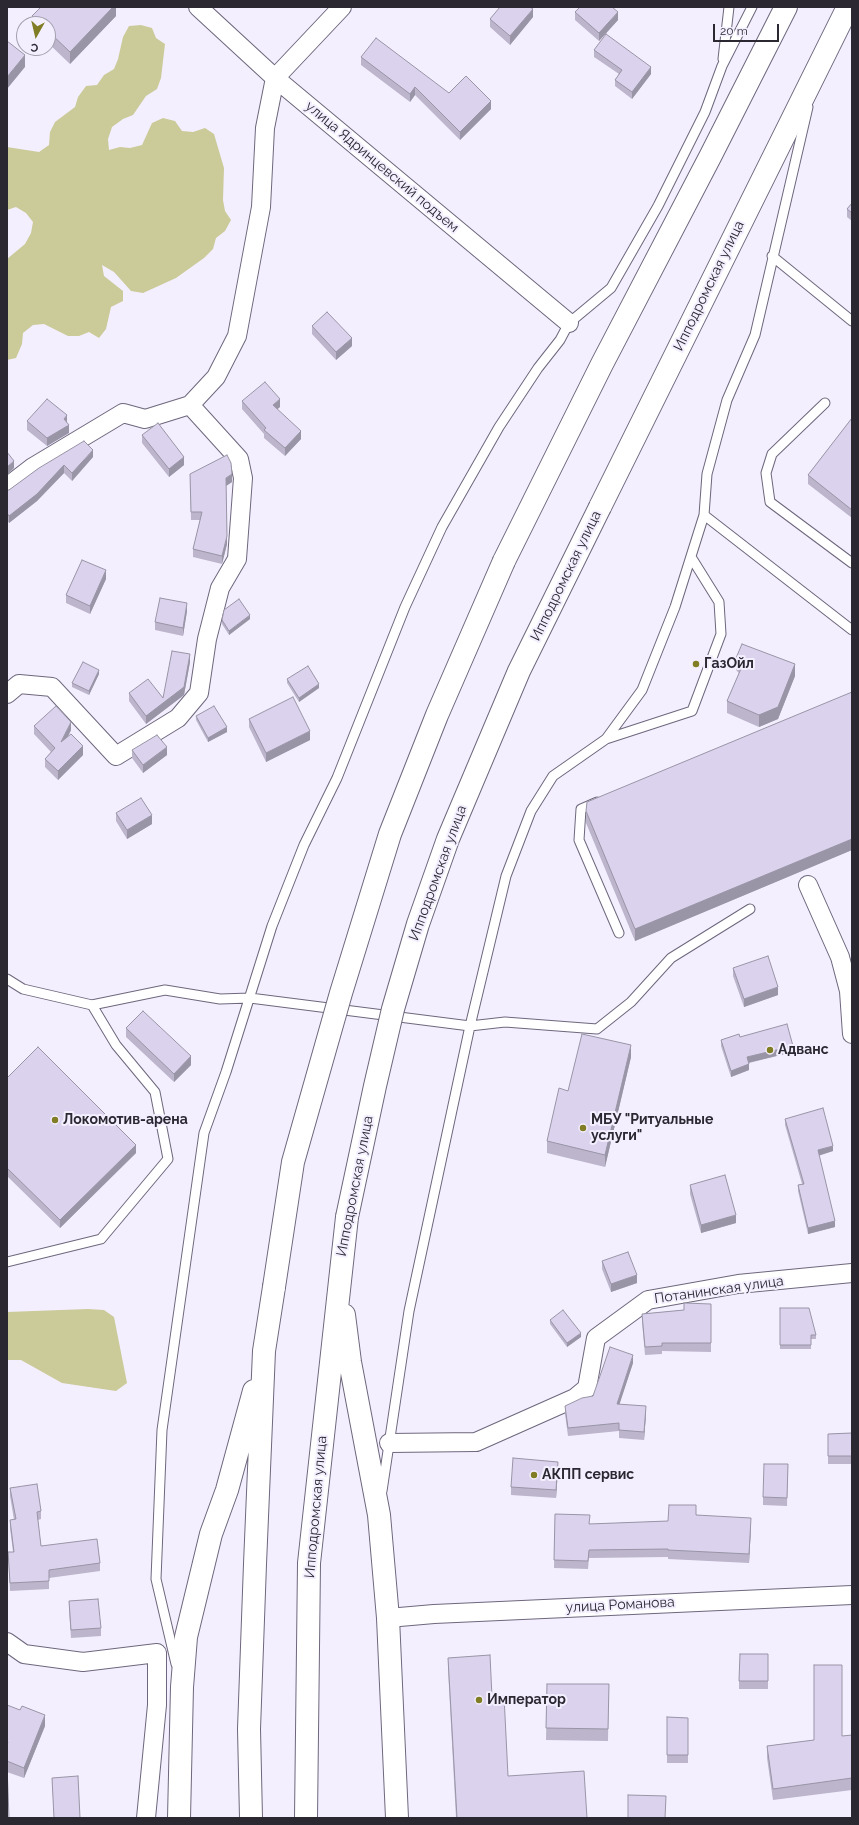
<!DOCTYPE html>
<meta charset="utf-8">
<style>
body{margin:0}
#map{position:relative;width:859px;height:1825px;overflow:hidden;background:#f4efff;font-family:Raleway,sans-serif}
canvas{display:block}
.frame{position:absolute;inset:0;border:8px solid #2b2832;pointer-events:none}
.north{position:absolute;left:16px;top:16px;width:40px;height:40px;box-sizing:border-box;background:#f4efff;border:1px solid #a49fad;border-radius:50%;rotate:188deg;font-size:11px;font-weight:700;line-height:16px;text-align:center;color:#2b2832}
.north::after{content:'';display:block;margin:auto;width:14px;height:18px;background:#817d24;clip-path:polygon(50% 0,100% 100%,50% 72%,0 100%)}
.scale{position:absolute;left:713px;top:24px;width:66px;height:18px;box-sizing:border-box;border:2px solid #2b2832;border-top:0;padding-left:5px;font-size:12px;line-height:14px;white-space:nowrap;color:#2b2832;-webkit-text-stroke:3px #f4efff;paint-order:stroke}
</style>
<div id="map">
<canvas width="859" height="1825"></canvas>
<div class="frame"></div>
<div class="north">С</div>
<div class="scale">20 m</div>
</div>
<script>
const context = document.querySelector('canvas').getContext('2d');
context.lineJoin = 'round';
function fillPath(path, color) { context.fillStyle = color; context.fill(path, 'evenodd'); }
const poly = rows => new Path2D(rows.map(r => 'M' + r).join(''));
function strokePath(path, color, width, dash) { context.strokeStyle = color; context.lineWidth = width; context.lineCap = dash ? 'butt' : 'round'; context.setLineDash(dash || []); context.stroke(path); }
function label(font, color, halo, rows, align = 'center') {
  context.font = font + ' Raleway,sans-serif'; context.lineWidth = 4; context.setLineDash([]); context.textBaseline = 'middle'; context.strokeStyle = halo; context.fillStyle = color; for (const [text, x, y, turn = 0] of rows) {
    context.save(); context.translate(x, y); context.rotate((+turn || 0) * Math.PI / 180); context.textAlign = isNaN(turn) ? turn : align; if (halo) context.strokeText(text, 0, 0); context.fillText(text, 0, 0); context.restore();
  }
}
fillPath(poly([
 [141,25,152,28,156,38,165,44,161,78,157,89,146,96,133,115,123,119,112,127,108,139,109,150,120,147,130,148,142,145,152,123,163,118,175,121,182,131,193,132,205,128,214,134,224,168,223,200,225,211,231,220,225,231,216,238,213,249,204,258,176,278,143,293,131,291,114,272,102,265,104,276,123,291,123,301,111,307,106,329,99,338,89,332,79,336,68,336,44,324,33,325,23,333,22,344,16,358,7,360,7,259,25,244,31,233,33,222,26,213,16,207,7,210,7,147,39,152,49,145,50,132,55,122,75,107,78,97,86,86,97,85,104,75,114,69,118,59,123,37,129,26],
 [88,1309,104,1310,114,1317,127,1383,116,1391,62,1383,21,1360,7,1360,7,1312]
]), '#cbca99');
const service = poly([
 [723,59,729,7],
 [772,256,852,321],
 [825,403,772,454,766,473,770,502,852,563],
 [704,515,852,630],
 [606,739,692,711,721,634,719,602,691,557],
 [597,802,581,809,579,840,619,933],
 [7,979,23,989,92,1005,165,990,220,999,250,998,470,1026,505,1022,597,1029,631,1002,671,958,750,909],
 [7,1262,101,1239,168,1159,155,1092,116,1045,92,1005],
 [382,1491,409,1311,470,1026,506,876,531,811,553,776,606,739,642,690,675,607,704,515,707,474,727,400,755,335,808,107],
 [176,1664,156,1579,162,1430,204,1133,226,1072,272,926,304,845,337,778,405,607,442,527,499,427,538,368,560,340,569,323,611,288,658,206,705,112,722,66,752,7]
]);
const minor = poly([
 [198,7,275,78,569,323],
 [7,487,33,467,123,413,145,419,190,405,216,377,237,336,261,207,265,128,275,78,342,7],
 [7,694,19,684,52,687,116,756,178,718,199,693,207,639,220,588,237,559,243,478,239,459,190,405],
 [808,885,840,957,849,991,852,1034],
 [389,1443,476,1442,575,1398,587,1388,596,1338,648,1300,738,1284,852,1273],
 [388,1618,434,1614,852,1595],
 [7,1642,24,1654,83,1662,157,1653,157,1705,146,1818]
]);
const trunk = poly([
 [600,507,848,7],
 [504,561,602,364,711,155,786,7],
 [344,1315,350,1362,379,1515,388,1618,397,1818],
 [179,1818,182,1687,186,1637,211,1534,227,1490,254,1391],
 [251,1818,249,1729,255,1564,264,1351,274,1287],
 [306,1818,309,1563,347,1217]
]);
strokePath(service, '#6e677d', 11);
strokePath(minor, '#6e677d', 20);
strokePath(trunk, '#6e677d', 24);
strokePath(service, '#fff', 9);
strokePath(minor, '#fff', 18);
strokePath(trunk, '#fff', 22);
const trunkBridge = poly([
 [347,1217,375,1086,393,1009,418,924,448,839,519,671,600,507],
 [274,1287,293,1162,341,993,390,834,437,715,504,561]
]);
strokePath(trunkBridge, '#6e677d', 24, []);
strokePath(trunkBridge, '#fff', 22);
fillPath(poly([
 [116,7,116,16,70,64,48,43,48,24,32,24,32,16],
 [575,12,618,20,599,41,575,20],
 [533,17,510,45,490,27,490,19],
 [594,50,651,74,632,99,615,86,615,80,619,74,594,57],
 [361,57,449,93,491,109,460,140,415,95,410,102,361,65],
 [852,203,852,221,847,217,847,209],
 [312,326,352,346,336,360,312,334],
 [242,401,280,407,277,409,301,439,285,456,264,438,264,434,242,409],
 [852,418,852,518,808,484,808,475],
 [27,421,67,423,69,433,47,446,27,430],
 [142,435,184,465,169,477,142,443],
 [93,457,72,481,64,473,37,501,9,523,7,520,7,490,9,490,39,468],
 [190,474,232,482,226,486,227,544,222,564,193,557,193,549,200,520,191,520],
 [106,579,90,614,66,603,66,595],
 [187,611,183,636,155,630,155,622],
 [250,619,229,635,222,624,222,620],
 [736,658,795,676,778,719,759,727,727,713,727,701,739,673,736,670],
 [190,662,184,695,146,724,129,701,129,693,163,698],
 [99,674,89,695,72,687,72,683],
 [287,679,319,688,299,702,287,683],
 [852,692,852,850,635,941,586,823,586,811],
 [196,716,227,732,208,742,196,720],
 [249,719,310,740,266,762,249,727],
 [34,726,71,730,68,737,83,755,58,780,45,767,45,759,51,752,34,734],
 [132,750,167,755,143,773,132,758],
 [116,813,152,824,127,839,116,821],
 [733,968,778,995,744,1007,733,976],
 [126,1028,191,1065,174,1082,126,1037],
 [740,1037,793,1052,749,1063,749,1070,731,1077,721,1046,721,1040],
 [631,1057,605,1167,547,1153,547,1141,568,1091],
 [7,1078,136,1153,60,1228,7,1176],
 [785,1119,833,1151,819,1155,835,1227,808,1234,798,1191,798,1185,802,1184,785,1125],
 [690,1185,736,1223,701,1233,690,1194],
 [602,1261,637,1283,611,1292,602,1269],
 [711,1304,711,1352,662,1351,662,1354,645,1355,642,1322,642,1314,684,1310],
 [780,1308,816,1335,816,1339,811,1339,811,1349,780,1349],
 [550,1320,581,1337,567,1347,550,1324],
 [633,1363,619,1404,646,1414,644,1440,619,1438,619,1431,568,1436,565,1414,565,1406,593,1396],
 [852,1433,852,1464,828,1464,828,1434],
 [788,1464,787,1506,763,1505,763,1497],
 [558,1470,556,1498,511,1495,511,1487],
 [10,1488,41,1511,41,1519,38,1520,41,1546,100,1563,100,1571,49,1578,49,1589,10,1591,8,1552,13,1552,10,1528,10,1520,14,1520,10,1496],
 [555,1514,590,1524,668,1521,696,1515,751,1526,749,1563,668,1559,668,1557,589,1558,588,1569,554,1568],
 [69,1601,101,1628,101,1636,71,1638,69,1610],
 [768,1654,768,1689,739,1689,739,1681],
 [448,1658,492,1697,508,1776,587,1818,456,1818,448,1669],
 [547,1684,609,1684,608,1741,546,1740],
 [7,1705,45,1726,24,1778,7,1772,7,1818],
 [667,1717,688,1718,688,1763,667,1763],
 [852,1735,852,1790,773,1800,767,1758,767,1746],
 [52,1778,80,1818,54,1818]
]), '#bcb5cc');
fillPath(poly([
 [113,7,116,7,116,16,70,64,70,52],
 [533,9,533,17,510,45,510,36],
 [618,12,618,20,599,41,599,33],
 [25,55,25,67,7,89,7,77],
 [651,67,651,74,632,99,632,92],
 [415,87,415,95,410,102,410,94],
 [491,101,491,109,460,140,460,132],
 [352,338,352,346,336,360,336,352],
 [280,399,280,407,273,413,273,405],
 [67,415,67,424,64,419],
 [69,425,69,433,47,446,47,438],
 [301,431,301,439,285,456,285,448],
 [93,450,93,457,72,481,72,473],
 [184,457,184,465,169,477,169,469],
 [14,461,14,468,7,475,7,467],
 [64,465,64,473,37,501,9,523,9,516],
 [232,474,232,482,226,486,226,478],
 [227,536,227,544,222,564,222,556],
 [106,570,106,579,90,614,90,606],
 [187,603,187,611,183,636,183,628],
 [250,615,250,619,229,635,229,631],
 [190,654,190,662,184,695,146,724,146,716,184,687],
 [795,664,795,676,778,719,759,727,759,715],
 [99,670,99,674,89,695,89,691],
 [319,684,319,688,299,702,299,698],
 [71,722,71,730,61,750,61,742],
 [227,727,227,732,208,742,208,738],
 [310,731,310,740,266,762,266,753],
 [83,746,83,755,58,780,58,771],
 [167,747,167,755,143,773,143,765],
 [152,815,152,824,127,839,127,830],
 [852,839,852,850,635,941,635,929],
 [778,987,778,995,744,1007,744,999],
 [631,1045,631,1057,605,1167,605,1155],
 [793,1046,793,1052,747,1063,747,1057],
 [191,1056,191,1065,174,1082,174,1074],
 [749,1064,749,1070,731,1077,731,1071],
 [136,1145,136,1153,60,1228,60,1220],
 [833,1146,833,1151,818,1156,818,1150],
 [736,1215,736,1223,701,1233,701,1225],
 [835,1221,835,1227,808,1234,808,1228],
 [637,1275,637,1283,611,1292,611,1284],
 [581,1333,581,1337,567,1347,567,1343],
 [633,1355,633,1363,617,1412,617,1404],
 [646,1406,646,1414,644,1440,644,1432],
 [558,1462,558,1470,556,1498,556,1490],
 [751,1518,751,1526,749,1563,749,1554],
 [45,1715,45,1726,24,1778,24,1768]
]), '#9994a6');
const building = poly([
 [41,7,113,7,70,52,48,31,48,24,41,24,32,16,41,7],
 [500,7,530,7,533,9,510,36,490,19,500,7],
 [580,7,612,7,618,12,599,33,575,12,580,7],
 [606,34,651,67,632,92,615,80,622,70,594,50,606,34],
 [376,38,449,93,466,76,491,101,460,132,415,87,410,94,361,57,376,38],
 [7,41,25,55,7,77,7,41],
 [852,203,852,213,847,209,852,203],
 [327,312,352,338,336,352,312,326,327,312],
 [265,382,280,399,273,405,301,431,285,448,264,430,266,428,242,401,265,382],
 [47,399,67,415,64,419,69,425,47,438,27,421,47,399],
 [852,418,852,510,808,475,852,418],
 [158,423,184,457,169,469,142,435,158,423],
 [84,441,93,450,72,473,64,465,37,494,9,516,7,513,7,490,9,490,39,468,84,441],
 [7,452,14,461,7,467,7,452],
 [227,455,231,463,232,474,226,478,227,536,222,556,193,549,202,512,191,512,190,474,227,455],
 [82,560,106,570,90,606,66,595,82,560],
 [160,598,187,603,183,628,155,622,160,598],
 [239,599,250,615,229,631,222,620,224,610,239,599],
 [742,644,795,664,778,707,759,715,727,701,743,664,736,658,742,644],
 [172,651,190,654,184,687,146,716,129,693,148,679,163,698,172,651],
 [83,662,99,670,89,691,72,683,83,662],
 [308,666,319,684,299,698,287,679,308,666],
 [852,692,852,839,635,929,586,811,587,802,852,692],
 [293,697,310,731,266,753,249,719,293,697],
 [56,706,71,722,61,742,71,734,83,746,58,771,45,759,55,748,34,726,56,706],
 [214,706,227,727,208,738,196,716,214,706],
 [157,735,167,747,143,765,132,750,157,735],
 [141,798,152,815,127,830,116,813,141,798],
 [768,956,778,987,744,999,733,968,768,956],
 [143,1011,191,1056,174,1074,126,1028,143,1011],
 [787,1024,793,1046,747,1057,749,1064,731,1071,721,1040,739,1034,740,1037,787,1024],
 [582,1034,631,1045,605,1155,547,1141,559,1088,568,1091,582,1034],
 [38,1047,136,1145,60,1220,7,1168,7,1078,38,1047],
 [823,1108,833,1146,818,1150,835,1221,808,1228,798,1185,804,1184,785,1119,823,1108],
 [725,1175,736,1215,701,1225,690,1185,725,1175],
 [628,1252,637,1275,611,1284,602,1261,628,1252],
 [684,1303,711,1304,711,1343,662,1343,662,1346,645,1347,642,1314,684,1310,684,1303],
 [780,1308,809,1308,816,1335,811,1335,811,1345,780,1345,780,1308],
 [563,1310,581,1333,567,1343,550,1320,563,1310],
 [610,1347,633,1355,617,1404,646,1406,644,1432,619,1430,619,1423,568,1428,565,1406,582,1398,593,1396,610,1347],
 [852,1433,852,1456,828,1456,828,1434,852,1433],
 [513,1458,558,1462,556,1490,511,1487,513,1458],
 [764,1464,788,1464,787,1498,763,1497,764,1464],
 [37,1484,41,1511,37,1512,41,1546,97,1539,100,1563,49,1570,49,1581,10,1583,8,1552,14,1552,10,1520,16,1519,10,1488,37,1484],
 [669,1505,696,1505,696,1515,751,1518,749,1554,668,1550,668,1549,589,1550,588,1561,554,1560,555,1514,590,1515,589,1524,668,1521,669,1505],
 [98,1599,101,1628,71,1630,69,1601,98,1599],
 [740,1654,768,1654,768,1681,739,1681,740,1654],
 [490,1655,492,1697,504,1696,508,1776,584,1771,587,1818,457,1818,448,1658,490,1655],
 [814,1665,842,1665,842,1736,852,1735,852,1778,773,1789,767,1746,814,1740,814,1665],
 [547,1684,609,1684,608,1729,546,1728,547,1684],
 [7,1705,20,1710,22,1706,45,1715,24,1768,7,1761,7,1744,8,1742,7,1742,7,1705],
 [667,1717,688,1718,688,1755,667,1755,667,1717],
 [7,1765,9,1818,7,1818,7,1765],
 [78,1776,80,1818,54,1818,52,1778,78,1776],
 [628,1795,666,1796,665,1818,628,1818,628,1795]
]);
fillPath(building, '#dbd3ed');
strokePath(building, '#9994a6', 1);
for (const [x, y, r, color] of [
 [696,664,4,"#817d24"],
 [770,1050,4,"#817d24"],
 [55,1120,4,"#817d24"],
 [583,1128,4,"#817d24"],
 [534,1475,4,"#817d24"],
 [479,1700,4,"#817d24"]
]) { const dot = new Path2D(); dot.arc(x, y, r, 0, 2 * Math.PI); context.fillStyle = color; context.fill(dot); strokePath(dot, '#f4efff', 1.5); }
label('14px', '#2b2832', '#f4efff', [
 ["улица Ядринцевский подъем",382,167,40],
 ["Ипподромская улица",709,286,-64],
 ["Ипподромская улица",566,576,-64],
 ["Ипподромская улица",438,873,-70],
 ["Ипподромская улица",355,1186,-79],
 ["Потанинская улица",719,1290,-8],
 ["Ипподромская улица",316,1507,-85],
 ["улица Романова",620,1605,-3]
]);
label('bold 14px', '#2b2832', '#f4efff', [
 ["ГазОйл",704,664],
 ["Адванс",778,1050],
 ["Локомотив-арена",63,1120],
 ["МБУ \"Ритуальные",591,1120],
 ["услуги\"",591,1136],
 ["АКПП сервис",542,1475],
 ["Император",487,1700]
], 'left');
</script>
